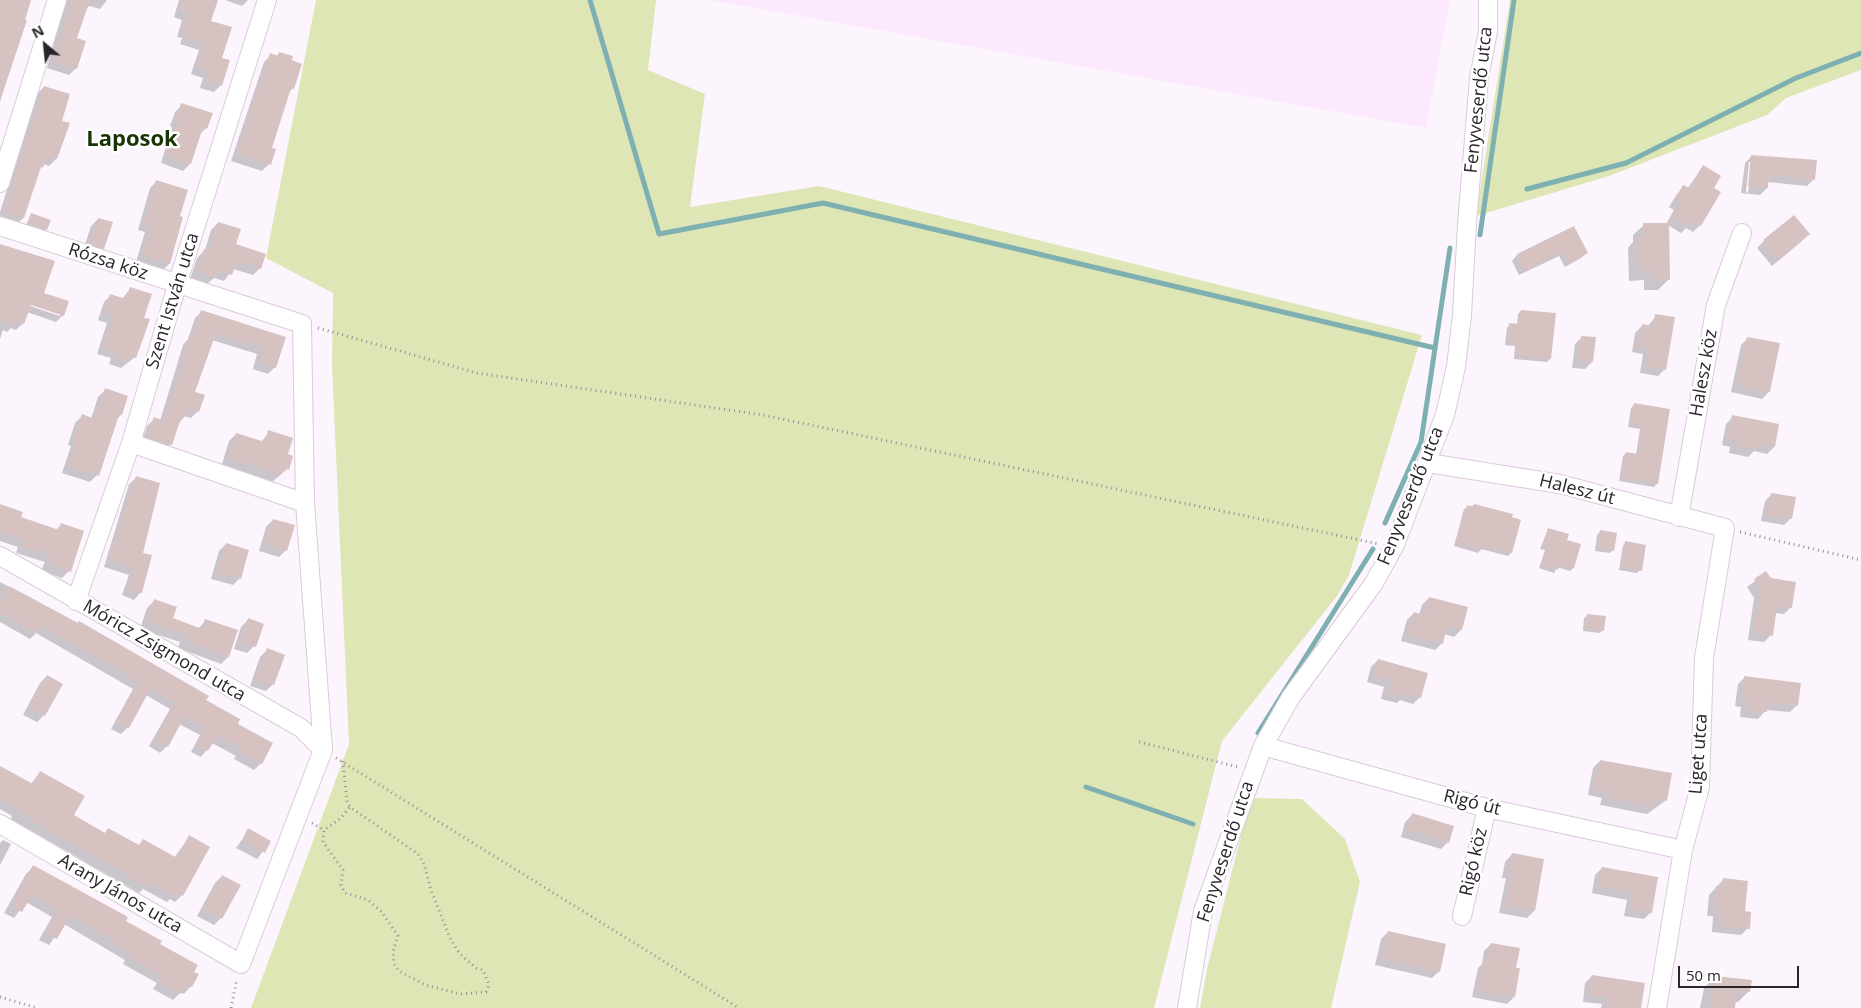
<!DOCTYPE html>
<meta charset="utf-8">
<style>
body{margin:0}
#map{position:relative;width:1861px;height:1008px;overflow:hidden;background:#fdf5fe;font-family:"Open Sans",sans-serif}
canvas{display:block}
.north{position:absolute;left:20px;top:20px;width:50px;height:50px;-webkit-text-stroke:4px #fff;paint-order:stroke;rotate:332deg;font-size:14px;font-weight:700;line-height:20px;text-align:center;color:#29252a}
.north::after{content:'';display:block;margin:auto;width:18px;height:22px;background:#29252a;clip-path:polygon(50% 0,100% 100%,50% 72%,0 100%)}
.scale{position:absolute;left:1678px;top:966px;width:121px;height:22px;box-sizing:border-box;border:2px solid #29252a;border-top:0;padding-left:6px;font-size:15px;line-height:18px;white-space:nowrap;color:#29252a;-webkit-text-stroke:4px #fff;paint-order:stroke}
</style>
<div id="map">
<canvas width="1861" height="1008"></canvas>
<div class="north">N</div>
<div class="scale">50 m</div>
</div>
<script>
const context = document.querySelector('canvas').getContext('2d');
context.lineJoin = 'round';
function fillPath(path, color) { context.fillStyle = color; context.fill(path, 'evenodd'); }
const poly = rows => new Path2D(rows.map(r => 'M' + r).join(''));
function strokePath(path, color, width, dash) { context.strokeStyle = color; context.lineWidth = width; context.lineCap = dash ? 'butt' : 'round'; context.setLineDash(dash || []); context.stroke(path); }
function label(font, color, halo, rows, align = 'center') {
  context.font = font + ' "Open Sans",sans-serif'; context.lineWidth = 5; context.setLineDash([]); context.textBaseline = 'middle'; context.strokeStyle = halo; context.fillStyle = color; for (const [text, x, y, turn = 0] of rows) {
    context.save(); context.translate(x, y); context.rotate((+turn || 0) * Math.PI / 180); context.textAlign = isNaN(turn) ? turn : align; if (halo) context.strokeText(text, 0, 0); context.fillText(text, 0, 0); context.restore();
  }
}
fillPath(poly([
 [710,0,1450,0,1426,128]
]), '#fce9fd');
fillPath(poly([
 [316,0,656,0,648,70,705,94,690,207,819,186,1422,335,1349,575,1337,596,1222,741,1154,1008,251,1008,349,744,332,367,333,293,266,258],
 [1510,0,1861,0,1861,70,1786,98,1767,115,1609,176,1476,216],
 [1253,798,1302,799,1345,839,1360,882,1331,1008,1200,1008,1207,969,1243,828]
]), '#dee6b6');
fillPath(poly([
 [0,0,31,0,0,102],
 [66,0,107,0,100,9,89,6,85,10,76,39,76,68,69,75,47,68],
 [179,0,217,0,210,21,220,59,221,85,214,92,200,88,203,78,191,74,199,50,180,44,182,38,177,37,182,20,174,17],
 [225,0,248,0,242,6],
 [279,53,293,88,288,93,270,149,269,164,262,171,231,161,264,62,271,55,276,57],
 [44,87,60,122,68,124,56,159,49,166,43,164,38,172,23,218,16,225,0,219,0,212,37,94],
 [182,105,206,128,199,135,190,164,183,171,161,163,172,127,170,126,175,112],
 [1752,156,1814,179,1807,186,1767,182,1767,188,1760,195,1741,193,1745,163],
 [1749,162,1752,162,1748,193,1746,192],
 [1703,167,1712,188,1719,192,1700,225,1693,232,1686,228,1681,233,1668,225,1669,279,1658,290,1644,290,1644,280,1629,281,1628,248,1633,242,1633,235,1644,225,1666,224,1674,210,1669,207,1677,194,1684,187,1687,189],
 [157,181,178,217,169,264,162,271,136,262,145,232,138,230,150,188],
 [31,215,46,230,43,233,25,227],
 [98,219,103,248,96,255,83,251,91,226],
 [218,223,235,245,260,268,253,275,233,269,224,281,214,278,207,284,190,279,197,258,205,250,211,230],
 [1573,228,1587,253,1581,258,1565,267,1559,256,1519,275,1512,261,1517,255],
 [1764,241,1802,241,1772,266,1757,248],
 [0,245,63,315,56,322,27,312,23,323,16,330,11,328,7,332,3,330,0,339],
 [25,302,60,313,60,316,24,304],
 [130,289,142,318,135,357,121,368,109,364,111,358,97,354,107,323,98,320,104,302,111,295,122,299],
 [202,311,284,338,275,367,268,374,253,369,257,354,212,340,193,392,198,411,191,418,185,416,179,423,171,444,164,451,141,444,147,426,154,419,160,421,183,345,188,339,195,318],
 [1521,311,1550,359,1547,362,1514,359,1515,346,1505,345,1507,328,1510,324,1517,325,1518,314],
 [1656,316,1665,369,1658,376,1640,373,1643,354,1632,352,1635,333,1642,326,1648,326],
 [1582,337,1592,362,1585,369,1572,368,1575,344],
 [1748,338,1769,392,1762,399,1731,392,1741,345],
 [105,390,121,415,117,419,97,475,90,482,62,473,71,446,68,445,75,423,82,416,91,419,98,397],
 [1634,405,1669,410,1657,483,1654,487,1619,481,1623,456,1626,453,1636,455,1640,429,1628,427,1631,408],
 [1733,417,1778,425,1774,447,1767,454,1754,451,1748,457,1729,453,1730,447,1722,445,1726,424],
 [269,432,286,454,287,469,272,482,222,464,229,441,236,434,261,442],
 [136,478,147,526,149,527,142,554,151,556,140,593,134,600,122,595,129,575,104,567,129,484],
 [1772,494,1791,518,1784,525,1761,521,1765,501],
 [1474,505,1511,553,1508,556,1481,549,1478,553,1454,546,1464,509],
 [0,506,20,518,56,530,61,525,69,571,62,578,41,571,45,562,16,553,18,547,0,541],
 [273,520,286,550,279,557,259,551,266,527],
 [1548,529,1565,540,1573,568,1570,571,1557,567,1554,573,1539,568,1545,550,1540,549],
 [1600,532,1613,550,1610,553,1595,551,1597,535],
 [1626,542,1640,570,1637,573,1619,570,1623,546],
 [226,544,240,578,233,585,211,579,219,551],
 [1766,573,1791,607,1784,614,1775,613,1771,635,1764,642,1748,640,1754,598,1747,587],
 [0,582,77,624,205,701,236,724,272,744,261,763,254,770,234,759,236,756,212,743,201,757,191,752,200,735,179,724,167,746,160,753,149,746,170,709,146,695,128,727,121,734,111,729,133,689,36,633,30,639,0,622],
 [1429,598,1461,630,1454,637,1444,634,1442,643,1435,650,1401,641,1407,620,1414,613,1419,615,1422,605],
 [154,601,172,619,198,629,206,620,236,631,228,657,221,664,178,648,180,642,140,629,147,608],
 [1588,615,1603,630,1600,633,1583,631,1584,618],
 [248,620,254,646,247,653,234,649,241,627],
 [267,650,273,684,266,691,250,686,260,657],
 [1378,660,1420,697,1413,704,1400,700,1397,703,1381,699,1384,687,1367,682,1371,667],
 [47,676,44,715,37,722,23,715,40,683],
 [1745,677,1797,705,1790,712,1766,710,1758,719,1740,717,1741,707,1735,706,1738,684],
 [1600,761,1665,801,1647,814,1600,805,1602,798,1588,795,1593,768],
 [0,767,31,784,40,772,73,816,104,834,108,830,138,846,143,841,174,858,190,836,182,895,175,902,170,899,167,902,143,889,139,893,11,819,12,816,0,809],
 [1412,815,1448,842,1441,849,1401,837,1405,822],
 [249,830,270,842,257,859,236,848],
 [3,840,11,844,0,865,0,843],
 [1512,854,1534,911,1527,918,1499,913,1506,878,1502,878,1505,862],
 [33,867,158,944,197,975,190,987,184,994,181,992,173,1000,153,989,157,983,123,964,125,960,64,924,49,945,39,940,52,917,26,902,14,918,4,913,26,874],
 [1602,868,1657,878,1651,912,1644,919,1624,916,1627,900,1592,893,1595,875],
 [222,876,221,918,214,925,197,916,215,883],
 [1723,880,1743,912,1748,928,1741,935,1712,932,1713,916,1707,916,1709,895],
 [1388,932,1439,971,1432,978,1375,965,1381,939],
 [1491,944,1515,969,1519,969,1514,997,1507,1004,1472,997,1478,968,1482,964,1484,951],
 [1592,976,1639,1008,1601,1008,1602,1004,1583,1002,1585,983],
 [1715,977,1749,991,1738,1002,1734,1002,1734,1008,1700,1008,1704,988]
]), '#0003');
strokePath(poly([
 [590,0,659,234,823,203,1435,348],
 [1527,189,1626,163,1796,78,1861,53],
 [1480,235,1514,0],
 [1385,523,1421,442,1450,248],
 [1258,733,1373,549],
 [1086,787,1193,824]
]), '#7eb0b2', 5);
fillPath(poly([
 [0,0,31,0,25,19,27,20,2,95,0,94],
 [72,0,90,0,77,38,86,41,77,69,53,61],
 [183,0,218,0,211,21,232,27,222,58,230,60,222,86,206,81,209,71,197,67,205,43,186,37,188,32,183,30,188,13,180,11],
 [279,52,293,56,292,60,302,64,294,89,291,88,272,148,276,149,271,165,237,154,270,53,278,56],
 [44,86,70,94,62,121,70,123,57,159,47,156,43,168,41,167,24,218,4,212],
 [181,103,213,113,207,129,203,127,191,164,167,156,179,120,176,119],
 [1751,155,1817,160,1815,180,1769,175,1768,188,1748,186],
 [1703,165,1721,176,1714,188,1721,192,1701,226,1692,221,1689,227,1672,217,1680,203,1675,199,1683,185,1689,188],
 [156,180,188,190,180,216,183,217,170,264,142,255,152,225,144,223],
 [31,213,51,220,47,230,27,224],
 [1794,215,1810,234,1779,260,1763,240],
 [98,218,113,222,104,249,90,244],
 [218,222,241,229,236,244,266,254,261,269,237,261,232,275,218,270,215,278,197,272,204,249,209,251],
 [1643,223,1669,223,1670,280,1654,280,1654,270,1639,271,1638,236,1644,236],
 [1574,226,1588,253,1570,263,1564,252,1525,271,1517,254],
 [0,244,55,261,44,293,69,301,64,316,31,305,24,324,17,321,15,325,0,320],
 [130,287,152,294,144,318,150,319,143,339,136,358,130,356,128,362,115,358,117,352,103,347,113,316,104,313,110,294,126,299],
 [201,310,286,337,276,368,259,362,263,348,216,333,195,392,205,395,199,412,189,409,187,417,182,415,172,445,147,437,154,417,164,421,184,361,182,360,189,336,193,337],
 [1521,310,1556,313,1551,359,1516,356,1517,343,1507,342,1509,323,1519,324],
 [1655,314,1675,317,1666,370,1647,366,1650,348,1638,346,1642,324,1653,326],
 [1581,336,1596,337,1593,362,1579,361],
 [1747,337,1780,343,1770,392,1737,386],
 [105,388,128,396,122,415,119,415,99,476,68,466,77,439,74,438,82,414,95,419],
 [1634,403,1670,409,1658,484,1621,478,1626,452,1638,454,1642,426,1630,424],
 [1732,415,1779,424,1775,447,1758,444,1757,450,1735,446,1736,440,1728,438],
 [268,430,293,438,288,454,293,456,289,470,283,468,280,476,228,457,236,433,265,442],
 [136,476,160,483,143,553,152,555,142,593,128,589,135,568,109,561],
 [1771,493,1796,497,1792,519,1767,515],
 [0,504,23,512,21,517,59,530,61,523,84,531,71,572,48,564,51,555,23,546,24,540,0,532],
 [1474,504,1513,514,1512,517,1521,520,1512,553,1483,546,1482,550,1456,543,1467,505,1473,507],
 [273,519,295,525,287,551,265,544],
 [1548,528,1569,534,1567,540,1581,544,1574,568,1560,564,1558,570,1542,565,1547,547,1543,546],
 [1600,530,1617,533,1614,551,1597,549],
 [1625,541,1646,545,1642,571,1621,567],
 [226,543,249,550,241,579,217,572],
 [1766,571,1771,578,1796,582,1792,608,1777,606,1773,636,1754,633,1761,590,1754,579],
 [9,586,78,623,79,621,209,696,206,700,240,719,238,724,273,743,262,764,240,752,242,749,217,736,208,751,197,745,206,728,185,716,168,747,155,739,176,702,151,688,129,728,117,722,138,682,54,632,42,626,38,633,0,612,0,602],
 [1429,597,1468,607,1462,630,1447,626,1443,644,1407,634,1414,612,1424,615],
 [154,599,177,607,173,618,202,629,205,619,238,630,229,657,184,641,186,635,146,622],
 [1587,614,1606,616,1604,631,1585,629],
 [248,618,264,624,256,647,240,642],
 [267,648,285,655,274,685,256,679],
 [1378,659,1428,673,1421,698,1406,693,1405,697,1387,692,1391,680,1373,676],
 [47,675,63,684,45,716,29,707],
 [1744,676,1801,683,1798,706,1768,702,1767,712,1746,710,1748,700,1742,699],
 [1600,760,1672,773,1667,801,1656,799,1655,807,1607,798,1608,791,1594,788],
 [0,766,33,784,40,771,85,796,74,815,105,833,108,828,139,845,143,839,177,858,189,835,210,847,183,896,177,892,175,896,149,882,147,887,17,811,18,809,0,799],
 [1412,813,1454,826,1449,843,1407,830],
 [248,828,271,841,265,853,242,840],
 [1512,853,1544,859,1535,911,1505,906,1512,872,1509,871],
 [33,865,128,917,126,921,162,941,160,944,198,965,194,972,199,974,192,987,187,985,181,994,159,982,163,975,129,957,131,952,70,916,57,939,45,933,58,910,32,895,22,912,11,906],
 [1602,867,1658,877,1652,913,1630,909,1633,893,1598,887],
 [222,875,241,885,222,919,203,908],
 [1723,878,1748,881,1745,911,1751,912,1750,929,1718,926,1720,910,1713,909,1716,886,1722,887],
 [1388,931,1446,944,1440,972,1382,959],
 [1491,943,1520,948,1516,968,1520,968,1515,997,1478,991,1484,960,1488,960],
 [1592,975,1645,983,1641,1008,1606,1008,1608,998,1589,995],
 [1715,976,1752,980,1750,992,1737,990,1735,1008,1711,1008]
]), '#d6c2c1');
const minor = poly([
 [0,183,57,0],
 [0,226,302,324,305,503,323,750,241,964,0,824],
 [131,443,305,503],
 [1428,463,1560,484,1725,528,1704,658,1700,787,1683,850,1657,1008],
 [1679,517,1716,305,1742,233],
 [0,556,301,728,323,750],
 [76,601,131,443,177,285,267,0],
 [1263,746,1487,808,1683,850],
 [1462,916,1487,808],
 [1187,1008,1203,911,1263,746,1291,697,1374,583,1394,547,1445,415,1456,367,1462,315,1467,224,1479,78,1488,31,1488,0]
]);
strokePath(minor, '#d8cbd9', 20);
strokePath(poly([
 [318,328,477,373,763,415,1379,544],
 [1740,532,1861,560],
 [1139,742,1238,767],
 [336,758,739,1008],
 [343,761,347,801,350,807,418,854,424,864,431,890,450,938,459,953,476,968,483,970,489,985,486,992,460,994,425,985,399,971,394,964,393,952,398,936,382,912,368,900,345,893,341,885,343,870,323,842,324,830,341,818,350,807],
 [312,823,324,830],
 [0,997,37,1008],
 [231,1008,237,979]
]), '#958f96', 3, [1, 4]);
strokePath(minor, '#fff', 18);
label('18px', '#29252a', '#fff', [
 ["Fenyveserdő utca",1479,100,-84],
 ["Rózsa köz",108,262,18],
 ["Szent István utca",173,301,-73],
 ["Halesz köz",1704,373,-80],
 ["Halesz út",1577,490,14],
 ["Fenyveserdő utca",1411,496,-68],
 ["Móricz Zsigmond utca",164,651,30],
 ["Liget utca",1699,754,-86],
 ["Rigó út",1472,803,14],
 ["Fenyveserdő utca",1226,852,-72],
 ["Rigó köz",1474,862,-77],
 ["Arany János utca",120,894,30]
]);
label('bold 22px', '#173405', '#fff', [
 ["Laposok",132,140]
]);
</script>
